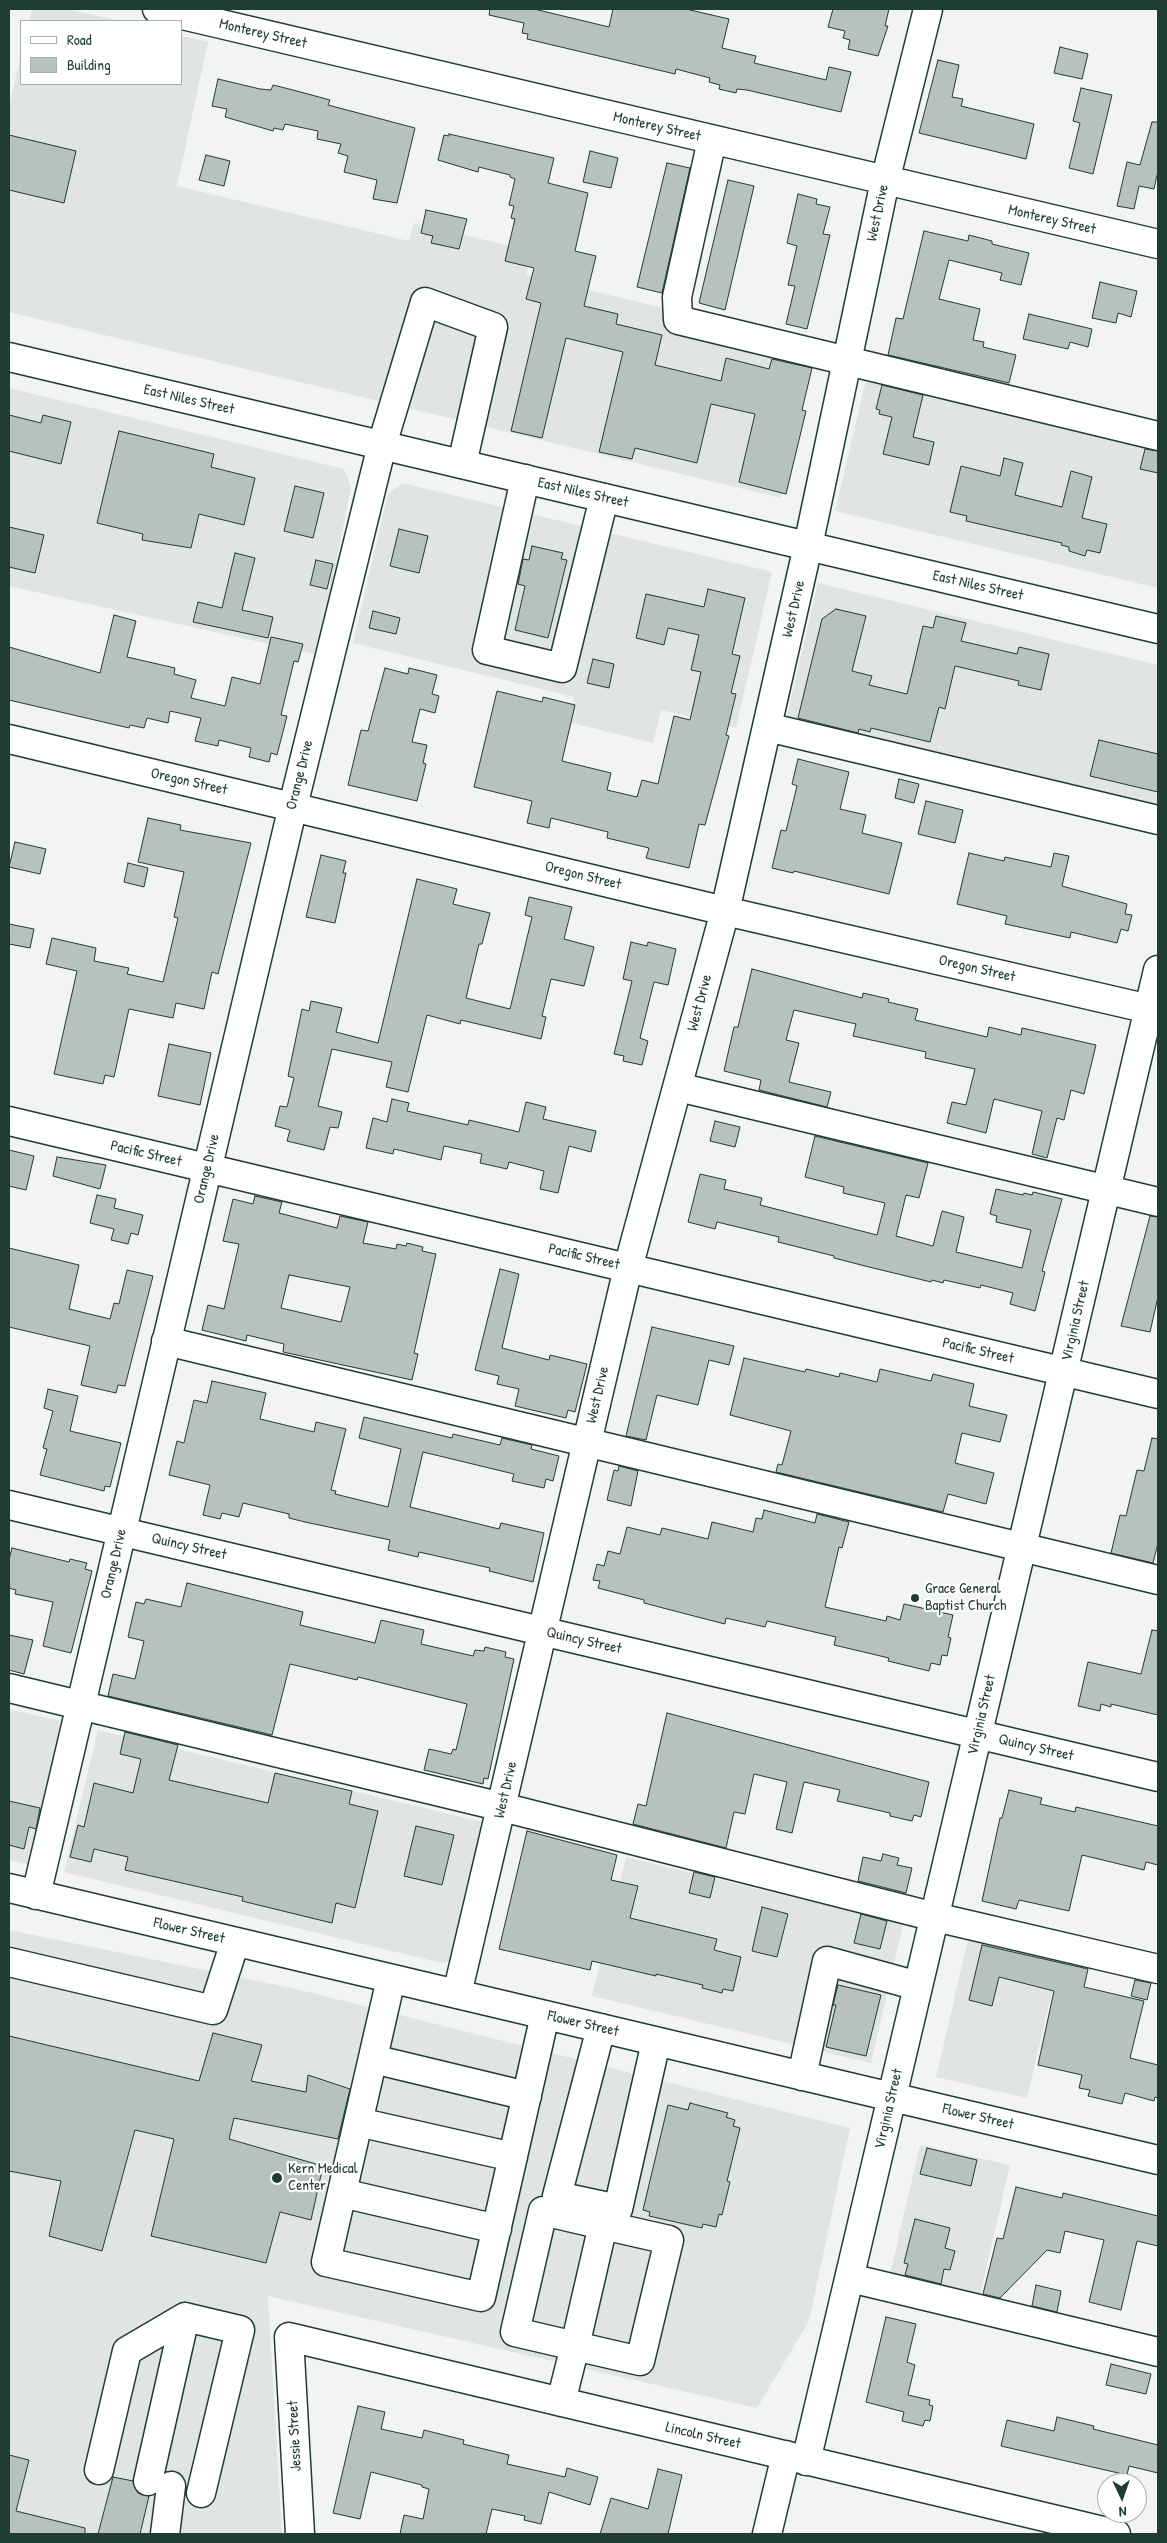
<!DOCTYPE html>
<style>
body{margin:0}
#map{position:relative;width:1167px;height:2543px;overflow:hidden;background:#f2f3f3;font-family:"Patrick Hand",sans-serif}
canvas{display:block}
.frame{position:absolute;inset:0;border:10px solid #1f3d34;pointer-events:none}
.legend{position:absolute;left:20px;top:20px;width:162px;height:65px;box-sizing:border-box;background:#fff;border:1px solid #a5b1ae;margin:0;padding:6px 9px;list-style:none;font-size:15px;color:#1f3d34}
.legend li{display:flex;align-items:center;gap:10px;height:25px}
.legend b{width:25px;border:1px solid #a5b1ae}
.north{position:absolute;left:1097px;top:2473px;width:50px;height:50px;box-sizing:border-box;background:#fff;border:1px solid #a5b1ae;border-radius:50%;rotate:177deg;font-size:14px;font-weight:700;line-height:20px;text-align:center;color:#1f3d34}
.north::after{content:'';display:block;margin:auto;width:18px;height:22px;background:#1f3d34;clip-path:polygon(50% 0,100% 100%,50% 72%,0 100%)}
</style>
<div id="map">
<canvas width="1167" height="2543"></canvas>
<div class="frame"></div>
<ul class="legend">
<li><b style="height:6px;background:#fff"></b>Road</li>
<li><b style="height:14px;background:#b7c1bd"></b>Building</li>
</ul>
<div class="north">N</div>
</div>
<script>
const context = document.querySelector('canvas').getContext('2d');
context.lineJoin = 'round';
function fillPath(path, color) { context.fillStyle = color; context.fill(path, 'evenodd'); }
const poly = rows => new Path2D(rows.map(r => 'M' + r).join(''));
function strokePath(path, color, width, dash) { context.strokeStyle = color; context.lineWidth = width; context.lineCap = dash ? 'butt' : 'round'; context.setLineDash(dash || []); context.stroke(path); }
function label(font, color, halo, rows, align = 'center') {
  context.font = font + ' "Patrick Hand",sans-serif'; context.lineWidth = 4.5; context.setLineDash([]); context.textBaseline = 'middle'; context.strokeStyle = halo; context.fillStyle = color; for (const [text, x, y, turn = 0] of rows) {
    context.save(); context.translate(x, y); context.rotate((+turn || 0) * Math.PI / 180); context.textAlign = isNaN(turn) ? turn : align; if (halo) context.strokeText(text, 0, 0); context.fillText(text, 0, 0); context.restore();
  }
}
fillPath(poly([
 [32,9,67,9,120,21,29,21],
 [181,36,208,42,177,186,409,241,414,223,531,251,526,275,672,310,813,360,781,498,9,312,9,107,21,54,21,84,181,84],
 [868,372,1158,442,1158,588,835,511],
 [9,388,344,469,351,487,318,655,9,586],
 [402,483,772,572,736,728,661,710,653,743,568,722,574,697,353,643,388,494],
 [818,583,1158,665,1157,808,786,720],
 [9,1709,61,1721,28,1864,9,1860],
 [98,1730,491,1824,458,1960,442,1963,64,1872],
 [626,1857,903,1924,871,2063,592,1996],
 [9,1930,292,1988,850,2128,809,2321,757,2408,268,2296,282,2534,9,2534],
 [968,1940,1059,1961,1027,2098,936,2077],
 [920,2145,1010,2165,977,2308,887,2288]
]), '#e0e4e3');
const building = poly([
 [490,9,534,9,609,27,613,9,686,9,729,19,722,48,756,56,754,63,826,80,829,67,851,72,841,112,747,90,737,89,736,93,719,89,720,85,709,82,710,78,676,69,675,74,527,39,528,34,522,33,524,23,489,15,490,9],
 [833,9,889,9,885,26,888,26,878,56,848,49,850,40,843,38,845,31,828,27,833,9],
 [1060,47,1088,54,1082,79,1054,73,1060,47],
 [938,60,959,65,952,97,963,99,961,106,1034,124,1026,159,919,133,938,60],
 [218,79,260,89,271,90,273,85,293,90,330,100,328,105,415,128,397,203,373,199,377,180,344,172,348,156,338,153,341,144,317,139,318,131,285,124,283,130,274,128,273,131,225,117,227,109,212,106,218,79],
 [1081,88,1112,95,1093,174,1069,168,1080,123,1073,121,1081,88],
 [1152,122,1158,122,1158,171,1154,189,1139,186,1134,209,1117,206,1127,162,1140,165,1152,122],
 [449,134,554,158,548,183,588,193,575,251,596,256,584,306,618,314,616,324,662,335,655,365,721,381,726,358,769,369,772,359,812,368,802,410,806,411,786,494,739,482,755,414,711,404,697,463,635,448,632,459,599,452,623,352,566,338,542,438,511,431,541,303,526,299,534,268,505,261,515,219,511,218,514,206,509,205,515,179,510,177,510,175,479,167,478,172,438,160,444,135,449,136,449,134],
 [9,135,76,151,64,203,9,190,9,135],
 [590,151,618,158,611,188,583,182,590,151],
 [206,155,230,161,224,186,199,180,206,155],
 [667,163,690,168,662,293,637,287,667,163],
 [728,180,754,186,725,310,699,303,728,180],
 [798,194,817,199,816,204,830,207,823,234,830,235,807,329,786,324,795,286,788,285,797,246,787,243,798,194],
 [426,210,467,219,459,249,431,243,433,236,421,233,426,210],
 [924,231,968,241,969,235,992,241,992,244,1029,253,1021,285,1000,280,1002,273,949,260,939,299,980,309,973,340,984,342,983,347,1016,355,1009,383,888,355,896,318,903,319,924,231],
 [1100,282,1137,291,1131,317,1118,313,1116,323,1092,318,1100,282],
 [1029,314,1092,329,1088,347,1070,342,1068,349,1023,339,1029,314],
 [882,385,923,395,913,437,934,442,929,465,883,454,892,417,879,414,880,410,876,409,882,385],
 [9,415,41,423,43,415,71,422,61,464,9,451,9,415],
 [119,431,214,454,211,467,255,478,244,525,199,514,191,548,142,540,143,534,97,523,119,431],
 [1145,449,1158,451,1158,473,1140,469,1145,449],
 [1004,458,1023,463,1015,495,1062,507,1071,471,1092,477,1082,518,1107,524,1100,553,1087,550,1085,556,1069,551,1069,547,1061,545,1062,543,966,521,967,516,950,512,961,466,1000,476,1004,458],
 [295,486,324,493,313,538,284,531,295,486],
 [9,527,44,535,35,573,9,567,9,527],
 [399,529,428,536,419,573,390,566,399,529],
 [532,546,563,553,561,559,567,560,548,638,515,630,525,586,518,584,523,559,529,560,532,546],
 [235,553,255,558,242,610,273,617,268,638,193,622,198,602,222,608,235,553],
 [316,560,333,564,327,589,310,585,316,560],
 [708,589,745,598,732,654,740,656,731,693,736,694,726,735,729,736,705,825,699,824,689,868,646,858,649,848,607,838,608,832,551,818,549,828,527,823,532,801,474,787,497,691,542,702,543,697,575,705,562,761,611,773,607,790,637,797,642,780,658,784,674,716,690,720,701,672,691,670,699,635,668,628,664,645,636,638,646,594,704,607,708,589],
 [836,609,866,616,852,671,872,676,869,685,907,694,923,626,933,628,936,616,966,623,961,641,1017,654,1019,647,1049,654,1041,690,1018,685,1019,681,955,666,945,709,939,707,930,742,871,728,870,732,859,729,858,733,798,718,822,619,836,609],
 [373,611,400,618,396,634,369,628,373,611],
 [114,615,136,621,127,657,175,668,174,674,196,680,191,698,225,706,232,677,260,684,271,637,303,644,298,662,294,661,281,715,287,716,277,755,271,753,269,762,249,757,251,748,219,740,218,746,195,741,201,718,170,711,168,723,147,718,144,728,130,725,129,728,9,700,9,647,100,673,114,615],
 [593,659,614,664,609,688,587,683,593,659],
 [385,668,408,674,409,668,437,675,432,694,439,696,435,713,420,709,412,742,427,745,423,763,426,764,417,801,348,785,361,730,368,731,385,668],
 [1099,740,1158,754,1158,792,1090,776,1099,740],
 [798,759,849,772,840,809,866,815,862,833,902,843,889,894,794,871,793,873,772,868,781,830,786,831,797,786,792,784,798,759],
 [899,779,919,784,914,803,895,798,899,779],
 [926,801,963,810,955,843,918,834,926,801],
 [148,818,181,825,180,830,251,843,218,974,212,972,204,1009,176,1003,173,1018,129,1009,114,1077,105,1075,103,1084,54,1074,77,971,46,964,52,938,96,948,94,961,129,968,127,974,163,982,178,918,174,917,184,872,138,862,148,818],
 [15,842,46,849,40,874,9,867,15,842],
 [969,853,1004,861,1005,857,1051,867,1054,853,1069,856,1062,886,1127,904,1125,914,1132,915,1128,931,1121,929,1117,943,1071,932,1070,938,1005,924,1007,916,957,904,969,853],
 [321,855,346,861,343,873,346,873,335,923,306,917,321,855],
 [128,863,148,868,144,887,124,882,128,863],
 [417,879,457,889,453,904,490,913,482,944,479,944,466,998,510,1009,532,917,525,915,529,897,572,907,564,939,594,947,584,986,551,979,542,1016,546,1017,541,1039,461,1020,460,1024,427,1015,408,1092,386,1087,392,1062,332,1049,318,1106,342,1112,338,1128,330,1127,324,1150,287,1141,290,1130,275,1126,280,1106,287,1107,294,1078,288,1076,302,1009,309,1011,311,1001,342,1008,336,1032,378,1043,417,879],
 [9,924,34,929,30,948,9,944,9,924],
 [631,942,647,946,648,942,676,949,668,985,654,982,640,1038,648,1041,642,1065,623,1061,624,1056,614,1054,632,981,623,979,631,942],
 [752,969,862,998,863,993,889,999,888,1002,918,1009,915,1020,987,1037,989,1027,1021,1035,1022,1028,1096,1045,1084,1094,1071,1090,1064,1120,1057,1118,1047,1158,1032,1154,1042,1111,994,1099,986,1133,947,1123,952,1102,966,1105,975,1069,925,1058,926,1052,853,1036,856,1024,794,1010,786,1040,799,1043,789,1082,831,1092,827,1107,759,1090,761,1080,724,1071,734,1027,738,1027,752,969],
 [169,1044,211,1053,200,1105,158,1096,169,1044],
 [392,1099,409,1103,407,1111,468,1125,469,1120,519,1132,526,1102,546,1107,543,1119,596,1131,591,1152,569,1146,558,1193,540,1189,544,1171,509,1162,507,1169,480,1163,482,1154,444,1146,441,1160,394,1149,393,1154,366,1148,373,1118,387,1122,392,1099],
 [715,1121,740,1127,735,1147,710,1141,715,1121],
 [815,1136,928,1163,919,1198,906,1195,896,1236,933,1246,942,1211,964,1217,956,1252,1022,1268,1031,1230,996,1222,997,1216,990,1214,996,1189,1023,1195,1024,1193,1032,1195,1033,1192,1062,1199,1042,1271,1045,1272,1035,1311,1010,1304,1013,1293,981,1285,980,1288,944,1280,943,1283,932,1280,931,1282,869,1267,834,1258,834,1256,778,1242,779,1237,717,1222,715,1229,688,1222,700,1174,726,1180,724,1189,762,1198,760,1205,877,1235,885,1203,843,1193,844,1187,805,1177,815,1136],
 [9,1150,34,1156,26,1190,9,1186,9,1150],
 [57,1157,106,1165,100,1189,53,1176,57,1157],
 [97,1195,116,1199,114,1208,143,1215,138,1235,131,1233,128,1244,111,1240,114,1229,90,1223,97,1195],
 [255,1196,282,1202,279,1213,337,1228,340,1216,368,1222,363,1243,396,1249,397,1244,406,1246,407,1243,423,1247,422,1251,436,1254,414,1353,418,1354,412,1380,283,1352,284,1344,247,1335,246,1341,202,1330,208,1305,224,1309,239,1244,223,1241,233,1199,253,1204,255,1196],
 [289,1275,350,1287,341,1322,281,1308,289,1275],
 [1150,1216,1158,1217,1158,1297,1150,1332,1121,1326,1150,1216],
 [9,1248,79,1265,69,1309,110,1319,114,1303,119,1304,127,1270,153,1276,125,1386,118,1385,116,1393,81,1385,90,1346,9,1327,9,1248],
 [500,1269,519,1274,502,1348,549,1360,550,1355,587,1364,575,1412,568,1410,566,1418,515,1406,519,1389,497,1384,499,1376,475,1370,500,1269],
 [652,1327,734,1346,729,1365,709,1360,698,1405,657,1395,646,1440,626,1436,652,1327],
 [744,1358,805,1372,806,1369,839,1377,840,1373,877,1382,880,1369,931,1381,933,1374,974,1384,969,1406,1007,1415,1000,1442,962,1433,955,1463,994,1473,986,1504,948,1494,943,1512,776,1472,778,1464,782,1465,791,1431,730,1415,744,1358],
 [212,1381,266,1393,260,1419,314,1432,316,1422,346,1429,331,1490,336,1491,335,1494,388,1507,401,1449,359,1438,364,1417,452,1438,453,1434,500,1445,502,1438,532,1445,531,1449,559,1456,553,1481,546,1479,544,1488,512,1481,514,1474,423,1452,410,1507,499,1529,501,1523,544,1533,533,1582,489,1571,490,1568,419,1552,418,1557,388,1550,390,1540,305,1522,289,1518,289,1514,243,1503,239,1517,222,1513,220,1519,203,1515,210,1485,169,1475,177,1441,184,1443,194,1400,207,1403,212,1381],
 [48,1389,78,1396,70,1431,121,1443,110,1487,105,1486,104,1491,40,1475,47,1449,43,1448,53,1411,44,1408,48,1389],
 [1152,1438,1158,1439,1158,1543,1153,1563,1111,1553,1120,1515,1126,1516,1137,1470,1144,1471,1152,1438],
 [619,1466,638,1471,631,1506,607,1500,614,1470,618,1471,619,1466],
 [764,1510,815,1523,817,1514,849,1522,842,1548,839,1547,825,1607,886,1621,887,1616,900,1620,904,1604,953,1615,948,1637,951,1638,947,1656,942,1655,940,1665,931,1663,929,1671,888,1661,889,1658,834,1645,836,1637,767,1621,765,1627,726,1618,725,1624,690,1615,644,1603,644,1600,598,1588,600,1581,593,1580,597,1564,604,1566,608,1551,620,1554,627,1527,660,1535,662,1528,708,1539,712,1522,753,1532,756,1518,762,1519,764,1510],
 [12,1548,69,1562,70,1559,87,1563,85,1569,92,1571,71,1653,43,1646,53,1602,15,1594,16,1590,9,1588,9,1560,12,1548],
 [187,1583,303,1612,300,1625,375,1643,381,1620,424,1630,421,1644,473,1656,475,1650,484,1651,485,1647,506,1652,505,1657,514,1659,488,1779,484,1778,483,1784,424,1770,429,1749,451,1754,453,1749,456,1750,467,1704,358,1677,357,1680,290,1664,272,1735,108,1696,113,1674,135,1679,144,1641,128,1637,136,1602,144,1604,146,1599,181,1607,187,1583],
 [1152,1630,1158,1631,1158,1715,1111,1704,1111,1707,1101,1704,1100,1711,1078,1706,1088,1662,1141,1674,1152,1630],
 [9,1635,33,1640,24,1674,9,1670,9,1635],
 [667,1713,929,1782,921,1817,914,1815,912,1821,890,1816,890,1813,837,1801,840,1790,804,1782,792,1833,776,1829,787,1782,754,1774,745,1814,734,1812,726,1848,633,1824,638,1804,646,1806,667,1713],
 [125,1732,178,1745,169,1780,268,1803,275,1773,352,1791,349,1804,378,1811,355,1908,336,1903,332,1923,242,1901,243,1897,125,1870,128,1857,94,1849,91,1862,70,1857,78,1825,84,1827,94,1783,133,1793,141,1759,120,1754,125,1732],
 [1009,1790,1042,1798,1040,1804,1075,1812,1076,1807,1158,1826,1158,1865,1146,1862,1144,1870,1082,1855,1069,1911,1019,1900,1016,1909,982,1901,1000,1818,1002,1818,1009,1790],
 [9,1801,40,1808,36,1829,29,1827,24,1849,9,1845,9,1801],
 [416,1826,454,1835,442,1885,404,1876,416,1826],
 [527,1831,617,1855,611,1880,638,1886,630,1918,717,1939,714,1950,741,1957,733,1991,723,1989,722,1993,702,1988,703,1985,656,1974,656,1976,592,1961,590,1970,499,1949,527,1831],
 [883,1854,899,1858,897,1865,912,1868,906,1893,858,1881,863,1857,881,1861,883,1854],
 [694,1872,715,1877,710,1898,689,1893,694,1872],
 [762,1907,788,1914,777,1957,752,1951,762,1907],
 [861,1914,887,1921,880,1949,854,1943,861,1914],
 [982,1945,1088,1969,1084,1987,1144,2001,1130,2058,1158,2065,1158,2098,1155,2097,1154,2101,1125,2093,1122,2104,1088,2096,1090,2090,1079,2088,1082,2075,1038,2065,1054,1991,999,1977,992,2006,969,2000,982,1945],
 [1135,1980,1151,1983,1147,2000,1131,1996,1135,1980],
 [838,1985,881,1995,866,2056,826,2047,836,2005,833,2005,838,1985],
 [213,2033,262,2045,251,2081,306,2092,308,2075,350,2089,338,2139,234,2118,229,2139,323,2166,311,2220,280,2212,266,2263,151,2236,174,2139,135,2130,102,2251,49,2236,61,2181,9,2171,9,2036,199,2081,213,2033],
 [690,2103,728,2113,726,2117,735,2120,733,2126,740,2128,727,2181,730,2182,722,2215,719,2214,716,2227,703,2224,702,2228,649,2216,650,2212,643,2210,668,2105,688,2110,690,2103],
 [927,2148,977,2160,971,2186,920,2174,927,2148],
 [1016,2187,1062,2198,1063,2193,1158,2216,1158,2246,1137,2241,1121,2310,1089,2302,1104,2240,1065,2231,1060,2253,1047,2250,1000,2298,983,2294,997,2238,1003,2239,1016,2187],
 [915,2219,950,2228,945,2248,955,2251,950,2270,944,2269,941,2284,905,2275,908,2264,904,2263,915,2219],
 [1036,2285,1061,2291,1057,2312,1032,2306,1036,2285],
 [886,2317,916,2324,907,2362,915,2365,908,2395,930,2400,929,2405,933,2406,930,2421,925,2420,923,2426,902,2421,904,2412,866,2402,886,2317],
 [1111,2364,1151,2374,1146,2394,1106,2385,1111,2364],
 [358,2406,385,2412,381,2429,422,2438,424,2430,464,2440,463,2444,509,2455,507,2464,565,2477,567,2468,598,2477,590,2505,549,2492,541,2524,524,2520,525,2516,492,2509,486,2534,400,2534,404,2515,423,2519,429,2489,422,2487,422,2485,371,2472,360,2519,333,2513,358,2406],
 [1057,2417,1094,2426,1093,2429,1158,2445,1158,2473,1129,2466,1127,2475,1001,2446,1007,2420,1054,2431,1057,2417],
 [9,2455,29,2460,16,2511,85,2528,85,2534,9,2534,9,2455],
 [658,2469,682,2475,668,2534,600,2534,611,2498,648,2509,658,2469],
 [113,2477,133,2481,138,2493,149,2496,140,2534,98,2534,113,2477]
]);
fillPath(building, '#b7c1bd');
strokePath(building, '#1f3d34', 1);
const minor = poly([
 [157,9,1158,244],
 [712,140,677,297,678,320,1158,436],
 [525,479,487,650,562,668,604,498],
 [767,727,1158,820],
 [9,739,725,911,1158,1011],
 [678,1087,1158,1202],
 [9,1121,1158,1394],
 [166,1341,1158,1580],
 [9,1505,1158,1777],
 [9,1688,502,1807,935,1917,1158,1969],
 [9,1888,1158,2160],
 [36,1895,293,806,382,445,425,302,493,327,462,464],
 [9,1962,213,2010,235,1942],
 [391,1979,326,2262,481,2297,545,2015],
 [457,1994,628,1268,725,911,808,546,885,181,928,9],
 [601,2028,557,2196,618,2209,656,2042],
 [373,2059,527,2096],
 [802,2076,827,1961,918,1986],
 [358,2122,513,2157],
 [342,2193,497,2229],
 [850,2278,1158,2352],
 [561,2402,575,2346,603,2225,543,2211,515,2332,575,2346,640,2361,669,2240,603,2225],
 [806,2461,1158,970],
 [99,2470,127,2351,185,2317],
 [148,2481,185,2317,240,2330,201,2493],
 [165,2534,171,2486],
 [300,2534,289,2337,1116,2534],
 [767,2534,786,2455]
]);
const major = poly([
 [9,357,1158,629]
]);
strokePath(minor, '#1f3d34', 31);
strokePath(major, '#1f3d34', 31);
strokePath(minor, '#fff', 28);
strokePath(major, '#fff', 28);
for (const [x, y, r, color] of [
 [915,1598,5,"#1f3d34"],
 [277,2178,6,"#1f3d34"]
]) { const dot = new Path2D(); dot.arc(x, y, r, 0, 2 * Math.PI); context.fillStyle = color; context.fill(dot); strokePath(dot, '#fff', 2); }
label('15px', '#1f3d34', '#fff', [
 ["Monterey Street",263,34,13],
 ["Monterey Street",657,127,13],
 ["West Drive",878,213,-78],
 ["Monterey Street",1052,220,13],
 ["East Niles Street",189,400,13],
 ["East Niles Street",583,493,13],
 ["East Niles Street",978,586,13],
 ["West Drive",794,609,-77],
 ["Orange Drive",300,775,-76],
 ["Oregon Street",189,782,13],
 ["Oregon Street",583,876,14],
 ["Oregon Street",977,969,13],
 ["West Drive",700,1003,-75],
 ["Pacific Street",146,1154,13],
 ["Orange Drive",207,1169,-77],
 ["Pacific Street",584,1257,13],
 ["Virginia Street",1076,1321,-77],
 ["Pacific Street",978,1351,13],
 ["West Drive",598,1395,-77],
 ["Quincy Street",189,1547,13],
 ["Orange Drive",114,1564,-77],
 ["Quincy Street",584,1641,13],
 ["Virginia Street",982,1715,-77],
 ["Quincy Street",1036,1748,13],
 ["West Drive",506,1790,-77],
 ["Flower Street",189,1931,13],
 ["Flower Street",583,2024,13],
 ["Virginia Street",889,2109,-77],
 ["Flower Street",978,2117,13],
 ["Jessie Street",295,2436,-93],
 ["Lincoln Street",703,2436,13]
]);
label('15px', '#1f3d34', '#fff', [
 ["Grace General",925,1589],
 ["Baptist Church",925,1606],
 ["Kern Medical",288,2169],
 ["Center",288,2186]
], 'left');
</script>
